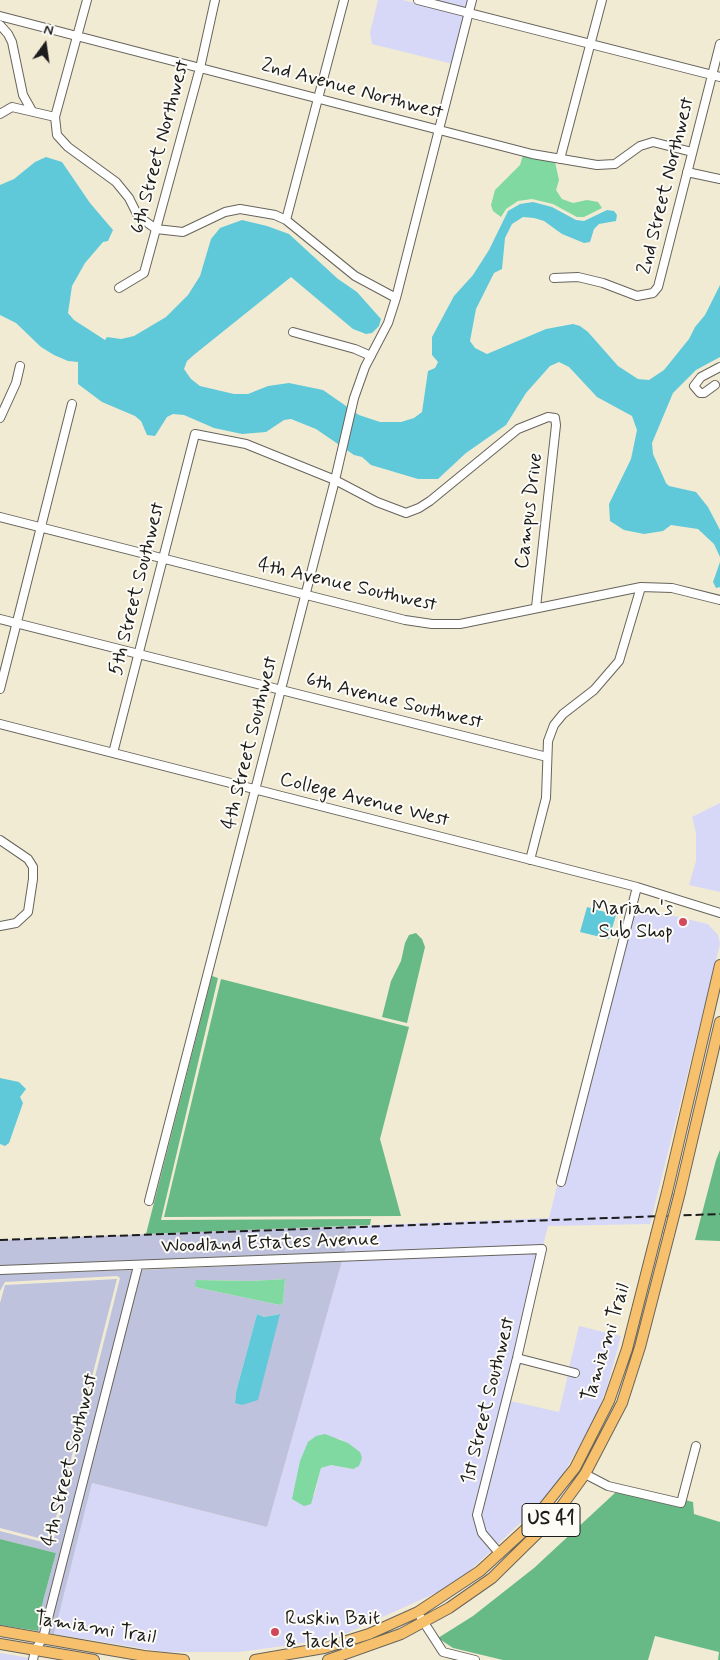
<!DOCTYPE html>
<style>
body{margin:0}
#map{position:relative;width:720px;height:1660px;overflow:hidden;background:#f1ebd4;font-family:Mynerve,sans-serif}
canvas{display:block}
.north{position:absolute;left:20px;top:20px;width:50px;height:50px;-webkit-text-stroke:4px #fdfcf7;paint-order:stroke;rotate:14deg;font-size:14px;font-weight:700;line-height:20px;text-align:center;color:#1c1c1c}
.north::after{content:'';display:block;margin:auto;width:18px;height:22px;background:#1c1c1c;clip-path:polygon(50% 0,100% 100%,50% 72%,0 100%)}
</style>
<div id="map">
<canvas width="720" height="1660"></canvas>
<div class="north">N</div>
</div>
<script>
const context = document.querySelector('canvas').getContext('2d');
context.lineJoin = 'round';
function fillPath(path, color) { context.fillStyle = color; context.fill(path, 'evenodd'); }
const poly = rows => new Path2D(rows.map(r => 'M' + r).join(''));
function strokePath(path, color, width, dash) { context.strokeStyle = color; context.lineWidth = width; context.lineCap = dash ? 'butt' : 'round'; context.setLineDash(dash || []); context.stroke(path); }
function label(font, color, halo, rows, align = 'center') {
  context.font = font + ' Mynerve,sans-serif'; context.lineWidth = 4; context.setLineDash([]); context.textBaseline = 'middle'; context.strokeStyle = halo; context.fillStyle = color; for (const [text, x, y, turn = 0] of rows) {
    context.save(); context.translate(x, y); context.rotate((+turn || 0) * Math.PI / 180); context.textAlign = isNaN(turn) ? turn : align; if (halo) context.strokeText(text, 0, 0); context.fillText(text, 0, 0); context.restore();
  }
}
fillPath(poly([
 [378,0,403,0,465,16,453,64,372,44,370,33],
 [434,0,469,0,467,8],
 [720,803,720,892,689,885,696,861,696,833,692,817],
 [635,907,708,924,718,935,720,944,650,1224,548,1226,543,1246,344,1254,352,1226,549,1218,557,1186,563,1187],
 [538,1253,514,1357,474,1514,479,1535,492,1550,467,1573,438,1592,347,1633,292,1645,238,1652,165,1652,54,1634,92,1483,267,1527,342,1261],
 [339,1438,360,1452,353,1469,331,1465,321,1468,314,1496,292,1499],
 [579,1326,621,1336,607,1387,596,1416,561,1478,537,1507,497,1545,485,1531,481,1515,510,1401,559,1412,568,1375,578,1378,580,1371,569,1368],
 [0,1653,30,1658,29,1660,0,1660]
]), '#d7d7f8');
fillPath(poly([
 [352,1226,344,1254,0,1267,0,1240],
 [342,1261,267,1527,92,1483,54,1634,48,1633,140,1270],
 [285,1279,283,1303,280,1305,195,1287,197,1280,251,1281],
 [257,1314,264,1317,279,1314,235,1403,236,1392],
 [133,1270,41,1632,38,1631,43,1601,56,1553,0,1539,0,1531,50,1544,53,1542,120,1278,117,1276,5,1282,0,1291,0,1274],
 [117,1279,50,1541,0,1528,0,1303,5,1285]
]), '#bfc2dd');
fillPath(poly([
 [523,155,555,162,559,180,556,190,562,199,573,203,587,200,598,202,602,208,584,217,577,217,553,204,532,199,518,201,506,209,501,217,493,211,491,205,495,190,520,165],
 [285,1279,283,1303,280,1305,195,1287,196,1280,251,1281],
 [325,1434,348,1443,360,1452,362,1458,359,1466,353,1469,331,1465,321,1468,311,1504,304,1506,292,1499,300,1461,308,1442,316,1436]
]), '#7fd9a0');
fillPath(poly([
 [416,933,422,939,425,947,407,1023,382,1017,391,981,401,961,405,943,409,935],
 [212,976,218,978,161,1220,371,1219,370,1225,146,1234],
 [221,979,409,1027,380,1139,401,1216,164,1217],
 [720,1150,720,1241,695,1240,716,1160],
 [616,1492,683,1507,685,1500,693,1502,694,1514,720,1522,720,1660,718,1660,719,1652,655,1636,648,1660,503,1660,453,1648,438,1638,473,1616,534,1568],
 [0,1539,56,1553,43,1601,38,1631,0,1625]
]), '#67b986');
fillPath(poly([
 [46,157,62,162,90,203,113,230,108,241,103,242,85,263,72,286,68,313,74,320,105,340,107,337,121,339,134,336,166,317,188,295,200,276,211,239,220,228,242,220,267,226,289,234,338,279,357,292,381,319,379,326,372,333,366,334,353,329,291,277,195,354,187,361,184,369,191,379,200,386,234,394,248,394,268,386,289,383,323,390,359,415,380,422,401,422,414,418,422,412,428,371,435,368,438,362,432,355,432,337,454,296,473,275,489,250,508,211,520,204,533,202,552,207,576,220,584,221,607,210,614,211,617,215,616,221,599,224,594,229,590,242,584,243,562,234,544,221,534,218,523,217,512,224,505,238,502,269,494,273,476,309,470,341,475,348,487,354,546,329,573,324,580,326,588,332,618,366,638,379,649,380,664,370,689,339,695,327,705,315,720,285,720,357,696,370,673,393,652,443,653,454,666,483,669,486,696,492,708,507,720,530,720,557,714,544,698,529,671,525,663,531,644,534,624,530,610,521,609,504,631,459,637,430,632,416,597,397,569,367,559,362,550,366,526,393,506,425,466,453,438,479,418,479,371,465,362,457,354,455,316,429,291,419,284,420,266,432,242,434,214,428,184,415,173,414,167,417,155,436,147,435,141,421,135,416,102,402,78,384,78,362,68,361,54,355,41,347,16,323,0,315,0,185,14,179,35,162],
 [720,562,720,587,716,588,713,582],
 [587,907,616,915,609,939,580,932],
 [0,1078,19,1082,26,1089,20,1097,23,1103,9,1143,5,1146,0,1144],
 [257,1314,264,1317,280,1314,258,1400,242,1405,235,1403,236,1392]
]), '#5fc9da');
const minor = poly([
 [87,0,55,117,57,135,68,147,116,182,129,198,138,216,156,229,183,232,225,212,240,209,275,215,286,220,355,276,396,298],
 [418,0,720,77],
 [0,16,532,154,597,165,615,164,640,146,653,142,692,152],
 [0,25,8,34,12,42,23,95,32,111],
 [0,114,12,107,55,117],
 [560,159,602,0],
 [687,172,720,179],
 [286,220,344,0],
 [554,278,578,277,603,283,637,296,653,293,658,287,720,44],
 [119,288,144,273,200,68,215,0],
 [293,332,355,349,371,356],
 [715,385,704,393,700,393,694,386,701,377,720,367],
 [0,418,16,383,20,366],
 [0,517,405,620,432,624,460,624,641,587,672,588,720,600],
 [0,619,547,757],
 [0,689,72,404],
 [0,724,637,887,720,913],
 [113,753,195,434,246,444,335,480,377,502,406,513,419,508,430,501,518,429,548,417,555,418,556,425,536,607],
 [0,840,28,859,33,867,33,879,28,912,16,923,0,926],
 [530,860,546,798,548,741,554,725,563,714,594,690,619,661,641,587],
 [561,1182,637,887],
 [149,1201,335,480,354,398,365,367,388,323,396,298,472,0],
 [0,1270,542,1249,517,1358,477,1515,482,1533,500,1554],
 [517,1358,575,1373],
 [585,1474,608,1486,681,1503,696,1446],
 [421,1618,443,1652,475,1660],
 [33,1660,35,1650,43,1638,138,1266]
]);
const major = poly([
 [667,1192,720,965],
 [680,1192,720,1022],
 [0,1631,144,1656,184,1660],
 [0,1644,94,1660],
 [255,1660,324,1648,369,1634,418,1612,480,1571,528,1527,575,1468,609,1401,627,1349,656,1235],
 [328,1660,401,1634,449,1608,492,1578,553,1518,585,1474,622,1403,640,1347,669,1235]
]);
strokePath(minor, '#67645c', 10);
strokePath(major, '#67645c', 12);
strokePath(minor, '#fff', 8);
strokePath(major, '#f7c06c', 10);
strokePath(poly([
 [0,1240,720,1214]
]), '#1c1c1c', 2, [8, 4]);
const majorBridge = poly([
 [656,1235,667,1192],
 [669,1235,680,1192]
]);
strokePath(majorBridge, '#67645c', 12, []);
strokePath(majorBridge, '#f7c06c', 10);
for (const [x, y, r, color] of [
 [683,922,5,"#d1495b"],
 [275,1632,5,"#d1495b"]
]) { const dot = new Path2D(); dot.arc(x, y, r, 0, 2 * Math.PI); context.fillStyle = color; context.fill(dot); strokePath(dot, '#fdfcf7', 2); }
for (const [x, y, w] of [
 [551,1520,58]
]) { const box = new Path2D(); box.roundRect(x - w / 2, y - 16.5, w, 33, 4); context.fillStyle = '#fdfcf7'; context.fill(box); strokePath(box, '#1c1c1c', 1); }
label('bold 19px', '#1c1c1c', null, [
 ["US 41",551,1520]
]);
label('20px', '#1c1c1c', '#fdfcf7', [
 ["2nd Avenue Northwest",352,90,15],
 ["6th Street Northwest",161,147,-75],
 ["2nd Street Northwest",667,186,-76],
 ["Campus Drive",530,511,-83],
 ["4th Avenue Southwest",347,586,13],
 ["5th Street Southwest",138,589,-76],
 ["6th Avenue Southwest",394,702,14],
 ["4th Street Southwest",251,743,-76],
 ["College Avenue West",364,801,14],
 ["Woodland Estates Avenue",270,1244,-2],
 ["Tamiami Trail",607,1343,-73],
 ["1st Street Southwest",489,1401,-76],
 ["4th Street Southwest",71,1460,-76],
 ["Tamiami Trail",95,1629,9]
]);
label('20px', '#1c1c1c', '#fdfcf7', [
 ["Marian's",673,910],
 ["Sub Shop",673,933],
 ["Ruskin Bait",285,1620,"left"],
 ["& Tackle",285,1643,"left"]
], 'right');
</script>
